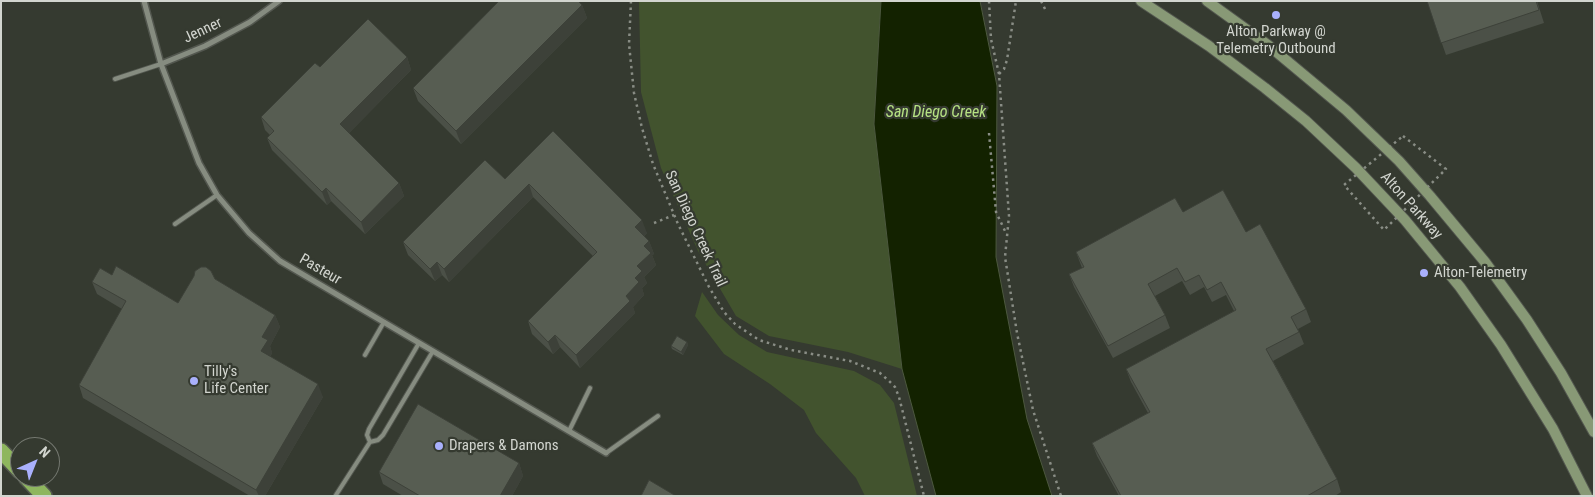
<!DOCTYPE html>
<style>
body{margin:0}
#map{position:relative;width:1595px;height:497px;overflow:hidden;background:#353a30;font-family:"Roboto Condensed",sans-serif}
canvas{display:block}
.frame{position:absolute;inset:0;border:2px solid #d2d5cf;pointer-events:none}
.north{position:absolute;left:10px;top:437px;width:50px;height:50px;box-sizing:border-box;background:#353a30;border:1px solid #747870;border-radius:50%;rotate:44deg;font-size:14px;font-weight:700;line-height:20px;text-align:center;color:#d2d5cf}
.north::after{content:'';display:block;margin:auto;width:18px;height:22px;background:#a9b0fc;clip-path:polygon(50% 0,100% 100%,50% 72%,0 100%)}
</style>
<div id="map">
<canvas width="1595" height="497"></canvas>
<div class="frame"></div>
<div class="north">N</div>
</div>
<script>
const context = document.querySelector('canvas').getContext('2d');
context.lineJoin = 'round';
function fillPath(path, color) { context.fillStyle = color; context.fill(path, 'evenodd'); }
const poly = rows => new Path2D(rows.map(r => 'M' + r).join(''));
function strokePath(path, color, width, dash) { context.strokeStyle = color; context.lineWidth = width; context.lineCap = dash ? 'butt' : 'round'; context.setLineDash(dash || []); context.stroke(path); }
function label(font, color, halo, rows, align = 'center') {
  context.font = font + ' "Roboto Condensed",sans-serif'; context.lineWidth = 4.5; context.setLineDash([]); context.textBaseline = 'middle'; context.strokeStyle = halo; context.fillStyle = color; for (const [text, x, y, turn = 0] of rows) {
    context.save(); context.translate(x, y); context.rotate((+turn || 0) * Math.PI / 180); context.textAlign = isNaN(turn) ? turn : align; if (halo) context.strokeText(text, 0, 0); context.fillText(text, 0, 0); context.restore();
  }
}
fillPath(poly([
 [639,1,881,1,874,124,902,369,848,352,769,336,736,316,698,251,661,168,641,92],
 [702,292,718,315,739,335,767,352,854,371,880,385,894,403,917,496,865,496,856,478,816,433,804,410,770,384,724,354,695,316]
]), '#42532e');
const water = poly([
 [881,1,980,1,997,86,996,257,1027,419,1052,496,936,496,902,369,874,124,881,1]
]);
fillPath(water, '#132200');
strokePath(water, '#4c583e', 1);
const service = poly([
 [115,79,161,64],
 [175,224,217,195],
 [419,343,369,429,367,435,370,442,378,440,383,435,433,351],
 [365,355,384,322],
 [569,431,590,388],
 [606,453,658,416],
 [336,495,370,442]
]);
const minor = poly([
 [144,1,161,64,199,163,217,195,249,233,280,261,606,453],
 [161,64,205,46,250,22,279,1]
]);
const secondary = poly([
 [1141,1,1209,46,1265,88,1306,121,1356,168,1405,220,1460,287,1501,345,1553,429,1587,496],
 [1207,1,1268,45,1346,110,1399,161,1430,196,1485,262,1527,320,1561,373,1594,432]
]);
const motorway = poly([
 [1,451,20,471],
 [26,477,44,496]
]);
strokePath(service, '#53574f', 6);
strokePath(minor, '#53574f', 8);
strokePath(secondary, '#53574f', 12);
strokePath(motorway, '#53574f', 18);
strokePath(poly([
 [631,1,629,44,634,93,642,128,653,164,678,224,709,287,724,312,735,324,759,340,791,350,850,361,880,373,889,381,895,387,899,397,924,496],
 [989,1,991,39,999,74,1009,216,1005,257,1017,333,1033,410,1061,496],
 [1041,1,1046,11],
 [999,74,1004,69,1007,60,1016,1],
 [989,133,996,212,1006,233],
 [1403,136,1446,169,1384,230,1344,185,1403,136],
 [654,223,674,215]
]), '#898d85', 2.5, [2.5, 4]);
strokePath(service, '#868c80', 4);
strokePath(minor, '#868c80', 5);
strokePath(secondary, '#889976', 10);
strokePath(motorway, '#8eb65e', 15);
fillPath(poly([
 [1427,1,1537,1,1544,23,1446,55],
 [582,5,587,18,461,144,418,101,413,88],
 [407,57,411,70,349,133,399,183,404,196,365,234,331,201,327,205,272,150,267,138,270,135,265,130,261,117,320,67],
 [553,131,647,233,644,236,649,241,654,254,652,255,656,265,644,277,647,283,642,288,644,295,633,307,635,313,580,368,560,347,553,354,532,334,528,321,593,256,533,197,449,282,442,275,435,281,408,255,403,242,505,179],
 [1183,212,1246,232,1306,309,1311,322,1298,329,1304,344,1273,361,1337,479,1341,492,1335,496,1119,496,1097,456,1092,443,1148,413,1131,382,1126,369,1234,311,1226,295,1212,302,1204,287,1190,295,1182,281,1155,296,1165,315,1170,328,1113,358,1074,287,1069,274,1082,268,1076,252],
 [112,275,178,303,215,279,275,315,280,327,270,346,272,353,270,357,323,397,265,496,250,496,83,398,79,385,122,309,97,294,92,282],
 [687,342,688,345,683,355,672,349,671,346],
 [519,463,523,476,512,496,403,496,383,484,379,472]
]), '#4b5047');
fillPath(poly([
 [582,5,587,18,461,144,456,131],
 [407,57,411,70,345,137,340,124],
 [399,183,404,196,365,234,361,222],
 [529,184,533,197,449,282,444,269],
 [326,188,331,201,327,205,322,192],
 [642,220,647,233,640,240,635,227],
 [649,241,654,254,652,255,656,265,644,277,647,283,642,288,644,295,633,307,635,313,580,368,576,355,626,296,635,278,637,266,644,246],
 [437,262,442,275,435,281,430,269],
 [275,315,280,327,270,346,272,353,266,364,261,351,262,337],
 [555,335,560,347,553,354,548,342],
 [687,342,688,345,683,355,681,352],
 [318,384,323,397,265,496,259,496,256,490],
 [519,463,523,476,512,496,500,496]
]), '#3d4139');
const building = poly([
 [499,1,578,1,582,5,456,131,413,88,499,1],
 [1427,1,1536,1,1539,10,1441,43,1427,1],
 [368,19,407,57,340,124,399,183,361,222,326,188,322,192,267,138,274,131,261,117,315,63,320,67,368,19],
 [553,131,642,220,635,227,649,241,644,246,651,253,637,266,642,271,635,278,639,282,626,296,630,301,576,355,555,335,548,342,528,321,597,252,529,184,444,269,437,262,430,269,403,242,485,160,505,179,553,131],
 [1223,190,1246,232,1260,224,1306,309,1291,317,1299,332,1266,349,1337,479,1307,496,1121,496,1092,443,1150,412,1126,369,1236,310,1221,282,1207,290,1199,275,1185,282,1177,268,1148,284,1165,315,1108,346,1069,274,1084,267,1076,252,1175,198,1183,212,1223,190],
 [116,266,178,303,194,276,195,271,201,267,206,267,211,271,215,279,275,315,262,337,268,340,261,351,318,384,256,490,79,385,126,301,92,282,100,268,112,275,116,266],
 [677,336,687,342,681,352,671,346,677,336],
 [418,404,519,463,500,496,420,496,379,472,418,404],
 [649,480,676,496,641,496,649,480]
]);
fillPath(building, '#575d52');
strokePath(building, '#3d4139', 1);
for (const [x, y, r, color] of [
 [1276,15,5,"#a9b0fc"],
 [1424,273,5,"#a9b0fc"],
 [194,381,5,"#a9b0fc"],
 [439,446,5,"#a9b0fc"]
]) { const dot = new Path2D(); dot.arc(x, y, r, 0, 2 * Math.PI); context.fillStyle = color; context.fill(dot); strokePath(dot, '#353a30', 2); }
label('15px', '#d2d5cf', '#353a30', [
 ["Jenner",203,31,-25],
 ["Alton Parkway",1411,206,48],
 ["San Diego Creek Trail",695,229,65],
 ["Pasteur",320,270,30]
]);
label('15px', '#d2d5cf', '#353a30', [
 ["Alton Parkway @",1276,32,"center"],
 ["Telemetry Outbound",1276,49,"center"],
 ["Alton-Telemetry",1434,273],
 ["Tilly's",204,372],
 ["Life Center",204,389],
 ["Drapers & Damons",449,446]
], 'left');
label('italic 16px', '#b6e283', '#353a30', [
 ["San Diego Creek",936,113]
]);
</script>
